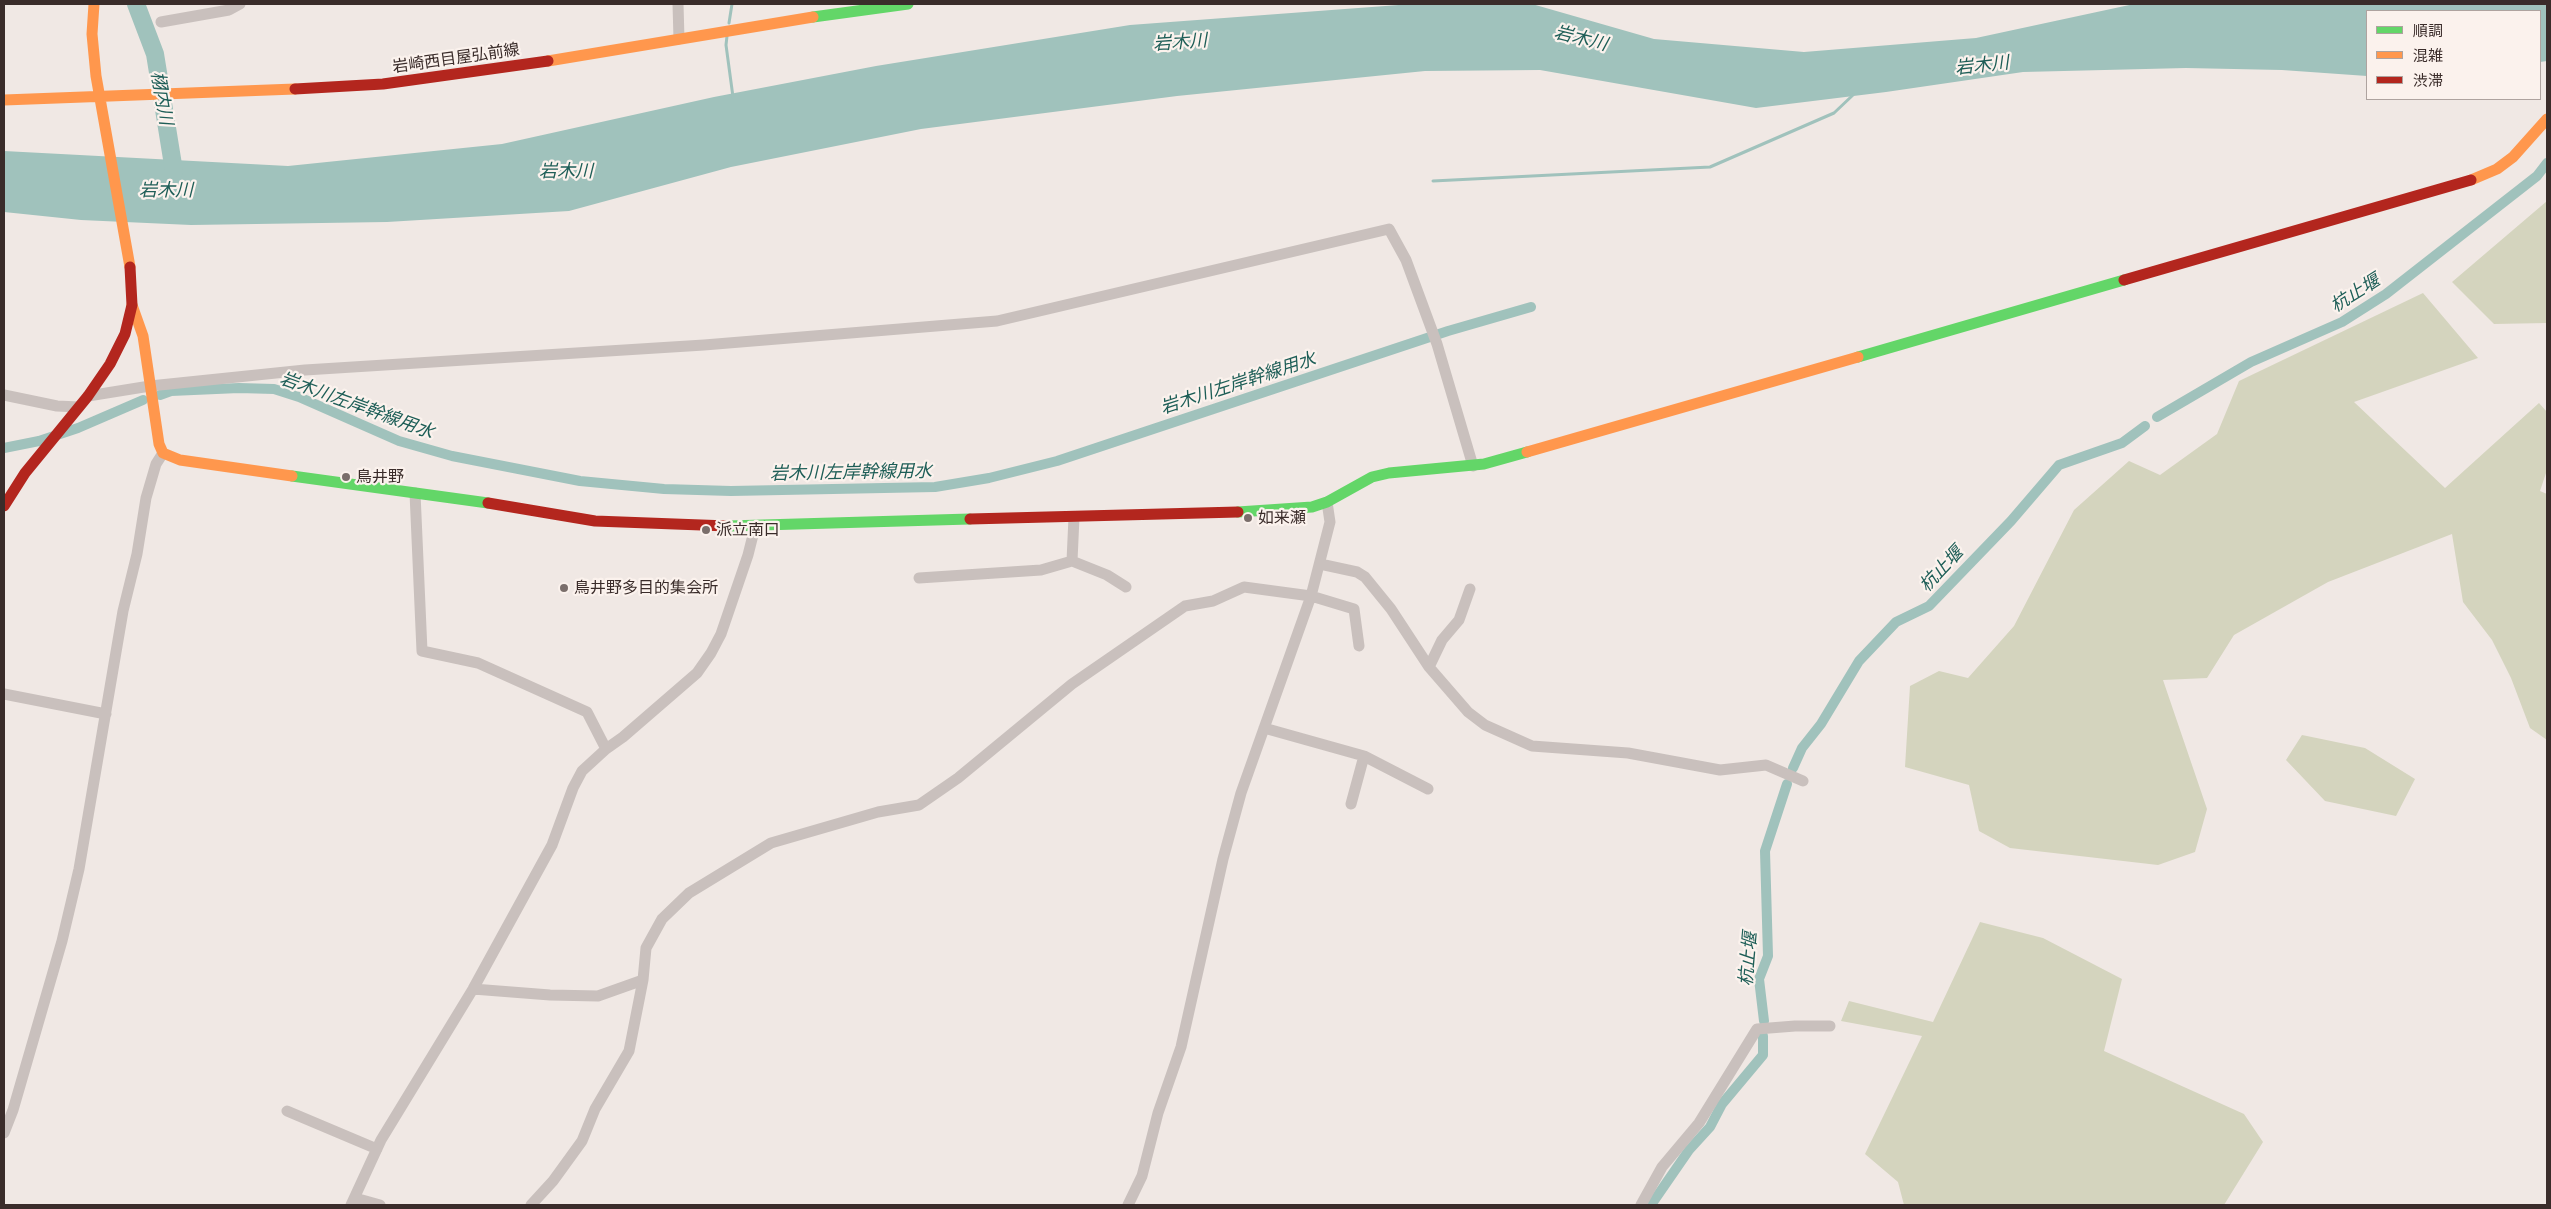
<!DOCTYPE html>
<meta charset="utf-8">
<style>
body{margin:0}
#map{position:relative;width:2551px;height:1209px;overflow:hidden;background:#f0e8e4;font-family:"Exo 2","Noto Sans JP",sans-serif}
canvas{display:block}
.frame{position:absolute;inset:0;border:5px solid #3a2c2a;pointer-events:none}
.legend{position:absolute;left:2366px;top:10px;width:175px;height:90px;box-sizing:border-box;background:#fbf2ed;border:1px solid #aea39f;margin:0;padding:6px 9px;list-style:none;font-size:15px;color:#3a2c2a}
.legend li{display:flex;align-items:center;gap:10px;height:25px}
.legend b{width:25px;border:1px solid #aea39f}
</style>
<div id="map">
<canvas width="2551" height="1209"></canvas>
<div class="frame"></div>
<ul class="legend">
<li><b style="height:6px;background:#63d668"></b>順調</li>
<li><b style="height:6px;background:#ff974d"></b>混雑</li>
<li><b style="height:6px;background:#b3261e"></b>渋滞</li>
</ul>
</div>
<script>
const context = document.querySelector('canvas').getContext('2d');
context.lineJoin = 'round';
function fillPath(path, color) { context.fillStyle = color; context.fill(path, 'evenodd'); }
const poly = rows => new Path2D(rows.map(r => 'M' + r).join(''));
function strokePath(path, color, width, dash) { context.strokeStyle = color; context.lineWidth = width; context.lineCap = dash ? 'butt' : 'round'; context.setLineDash(dash || []); context.stroke(path); }
function label(font, color, halo, rows, align = 'center') {
  context.font = font + ' "Exo 2","Noto Sans JP",sans-serif'; context.lineWidth = 4.5; context.setLineDash([]); context.textBaseline = 'middle'; context.strokeStyle = halo; context.fillStyle = color; for (const [text, x, y, turn = 0] of rows) {
    context.save(); context.translate(x, y); context.rotate((+turn || 0) * Math.PI / 180); context.textAlign = isNaN(turn) ? turn : align; if (halo) context.strokeText(text, 0, 0); context.fillText(text, 0, 0); context.restore();
  }
}
fillPath(poly([
 [2547,201,2547,323,2494,324,2452,282],
 [2423,293,2478,358,2354,402,2445,488,2539,403,2547,412,2547,470,2540,491,2547,494,2547,740,2530,728,2511,678,2492,640,2463,602,2452,534,2328,582,2234,635,2207,678,2163,680,2207,809,2195,852,2158,865,2010,848,1979,831,1969,785,1905,767,1910,686,1939,671,1968,678,2014,626,2074,510,2129,461,2160,475,2217,434,2239,381],
 [2302,735,2365,748,2415,779,2396,816,2325,801,2286,760],
 [1980,922,2043,938,2122,979,2104,1051,2244,1114,2263,1142,2224,1205,1904,1205,1898,1182,1865,1154,1922,1036,1841,1021,1849,1001,1933,1022]
]), '#d4d4be');
fillPath(poly([
 [1412,4,1532,4,1654,39,1804,52,1976,38,2134,4,2547,4,2547,61,2540,62,2540,11,2367,11,2367,76,2282,70,2186,68,2023,72,1886,92,1756,108,1540,70,1425,71,1177,96,921,129,731,167,569,211,387,222,191,225,81,220,4,212,4,151,288,166,502,144,714,97,876,66,1130,25]
]), '#a0c2bc');
strokePath(poly([
 [729,23,732,4],
 [727,36,726,45,733,97],
 [1433,181,1710,167,1834,113,1853,95]
]), '#a0c2bc', 3);
strokePath(poly([
 [160,395,171,391,239,388,274,389,299,397,399,441,452,456,580,481,664,489,731,491,935,487,989,478,1057,461,1448,331,1531,307],
 [2157,417,2251,362,2342,322,2386,294,2537,176,2547,163],
 [4,448,39,441,78,428,143,400],
 [1793,768,1802,748,1821,724,1859,661,1896,622,1929,606,2011,521,2059,465,2122,443,2145,426],
 [1764,1021,1759,979,1768,956,1765,851,1787,784],
 [1651,1205,1689,1150,1710,1127,1722,1104,1763,1055,1763,1036]
]), '#a0c2bc', 10);
strokePath(poly([
 [136,4,155,54,174,171,169,182]
]), '#a0c2bc', 18);
strokePath(poly([
 [678,4,679,39],
 [161,22,229,10,240,4],
 [4,395,57,406,79,407],
 [88,396,150,386,305,370,704,345,997,321,1389,229,1406,260,1437,344,1473,466],
 [415,493,422,651,478,663,587,712,606,749],
 [1072,561,1074,517],
 [1320,564,1357,572,1365,577,1391,609,1429,667,1468,712,1485,725,1532,746,1628,753,1720,770,1766,765,1803,781],
 [919,578,1041,570,1072,561,1107,575,1126,587],
 [1429,667,1442,640,1459,620,1470,589],
 [4,694,106,714],
 [1264,728,1364,756,1428,789],
 [1351,804,1364,756],
 [473,989,550,995,598,996,643,980,646,948,662,919,689,893,771,843,878,812,919,805,958,778,1072,684,1185,606,1213,601,1244,587,1311,596,1354,609,1359,646],
 [287,1111,377,1149],
 [4,1133,13,1110,62,941,79,869,123,611,137,554,146,498,156,464,163,453],
 [355,1198,380,1205],
 [351,1205,381,1140,473,989,552,845,573,788,582,771,606,749,623,737,697,673,711,653,721,634,748,555,755,527],
 [531,1205,553,1181,582,1141,595,1109,629,1051,643,980],
 [1128,1205,1142,1176,1158,1113,1181,1047,1223,859,1241,793,1311,596,1330,522,1327,502],
 [1641,1205,1662,1167,1699,1123,1757,1029,1795,1026,1830,1026]
]), '#c9c0bd', 11);
strokePath(poly([
 [813,17,908,4],
 [1858,357,2124,280],
 [292,476,488,503],
 [1238,512,1312,507,1327,502,1372,477,1389,473,1484,464,1527,452],
 [728,526,970,519]
]), '#63d668', 11);
strokePath(poly([
 [94,4,92,34,96,76,130,267],
 [548,61,813,17],
 [4,100,295,89],
 [2471,180,2497,169,2513,157,2547,119],
 [132,305,143,336,159,444,163,453,180,460,292,476],
 [1527,452,1858,357]
]), '#ff974d', 11);
strokePath(poly([
 [295,89,383,84,548,61],
 [2124,280,2471,180],
 [488,503,595,521,728,526],
 [4,506,25,473,88,396,110,364,125,334,132,305,130,267],
 [970,519,1238,512]
]), '#b3261e', 11);
for (const [x, y, r, color] of [
 [346,477,5,"#7a6e6b"],
 [1248,518,5,"#7a6e6b"],
 [706,530,5,"#7a6e6b"],
 [564,588,5,"#7a6e6b"]
]) { const dot = new Path2D(); dot.arc(x, y, r, 0, 2 * Math.PI); context.fillStyle = color; context.fill(dot); strokePath(dot, '#fbf2ed', 2); }
label('16px', '#3a2c2a', '#fbf2ed', [
 ["岩崎西目屋弘前線",456,58,-8]
]);
label('16px', '#3a2c2a', '#fbf2ed', [
 ["鳥井野",356,477],
 ["如来瀬",1258,518],
 ["派立南口",716,530],
 ["鳥井野多目的集会所",574,588]
], 'left');
label('italic 18px', '#1e5e57', '#fbf2ed', [
 ["岩木川",1581,38,14],
 ["岩木川",1180,42,-4],
 ["岩木川",1982,65,-6],
 ["栩内川",162,98,80],
 ["岩木川",566,171],
 ["岩木川",166,190],
 ["杭止堰",2355,293,-32],
 ["岩木川左岸幹線用水",1238,383,-18],
 ["岩木川左岸幹線用水",357,405,20],
 ["岩木川左岸幹線用水",851,472,-1],
 ["杭止堰",1941,569,-47],
 ["杭止堰",1748,959,-85]
]);
</script>
